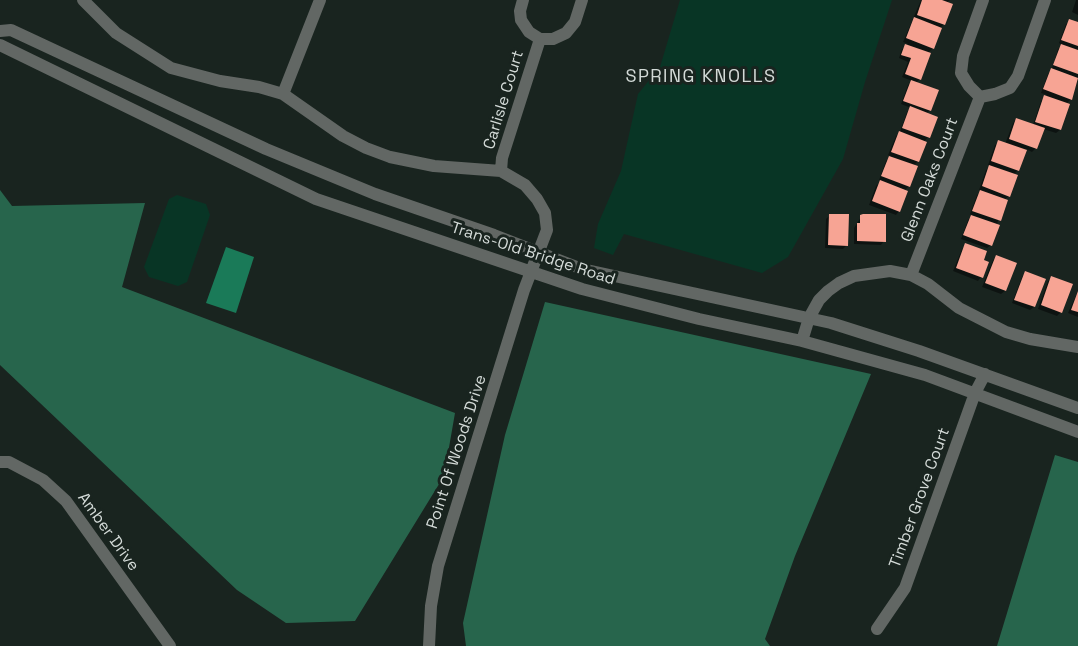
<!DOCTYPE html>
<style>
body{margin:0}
canvas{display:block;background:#19241f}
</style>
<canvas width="1078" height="646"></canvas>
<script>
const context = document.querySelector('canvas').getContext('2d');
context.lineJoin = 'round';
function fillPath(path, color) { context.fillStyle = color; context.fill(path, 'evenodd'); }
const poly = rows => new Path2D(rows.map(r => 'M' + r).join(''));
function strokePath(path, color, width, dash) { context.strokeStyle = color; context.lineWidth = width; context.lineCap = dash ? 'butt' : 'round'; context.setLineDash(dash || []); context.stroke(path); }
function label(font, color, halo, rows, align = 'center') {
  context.font = font + ' "Space Grotesk",sans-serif'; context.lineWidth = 6; context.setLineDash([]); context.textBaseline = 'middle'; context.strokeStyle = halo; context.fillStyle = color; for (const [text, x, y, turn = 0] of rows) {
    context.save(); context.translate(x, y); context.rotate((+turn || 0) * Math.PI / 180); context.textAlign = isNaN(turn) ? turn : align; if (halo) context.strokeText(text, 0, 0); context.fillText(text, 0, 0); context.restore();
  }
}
fillPath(poly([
 [680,0,892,0,865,82,843,159,788,257,762,273,624,234,613,255,594,248,598,224,621,171,638,94,660,67],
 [177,195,206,204,210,215,187,282,178,286,149,277,144,267,169,199]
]), '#083525');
fillPath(poly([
 [0,190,12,206,145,203,122,287,455,413,444,476,355,621,286,623,237,590,0,365],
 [545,302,871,374,795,556,765,639,770,646,466,646,463,623,505,435],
 [1055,455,1078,462,1078,646,997,646]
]), '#27654c');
fillPath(poly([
 [226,247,254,257,236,313,206,303]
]), '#1a7a58');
fillPath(poly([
 [921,0,950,0,946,3,944,24,940,28,933,48,927,54,920,79,916,83,930,110,926,114,928,137,924,142,918,161,913,166,909,186,904,191,899,211,896,215,869,205,876,186,881,181,879,180,886,161,891,156,888,155,896,136,900,132,907,112,911,108,901,104,908,85,912,81,902,77,908,62,899,58,902,49,908,44,903,42],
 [1076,0,1078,0,1078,15,1072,12],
 [1070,21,1078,24,1078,77,1076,79,1078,80,1071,99,1066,104,1068,105,1060,130,1056,133,1043,129,1036,148,1032,152,1026,149,1018,170,1013,175,1009,196,1004,200,991,245,987,248,961,239,968,220,972,215,970,214,977,195,981,191,979,190,986,170,991,166,988,165,995,145,999,142,1005,144,1013,123,1016,119,1033,125,1041,101,1047,95,1041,93,1048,74,1052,69,1058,49,1062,45,1059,43,1066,24],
 [830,215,847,245,843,249,825,248,826,219],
 [861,217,884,241,881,245,854,244,854,228],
 [966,245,981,277,978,281,953,271,962,249],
 [996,257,1015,264,1005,291,1001,294,982,287,993,260],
 [1025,273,1034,307,1030,310,1012,303,1022,277],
 [1052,278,1061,312,1057,316,1038,309,1048,281],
 [1078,291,1078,317,1068,313]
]), '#0007');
fillPath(poly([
 [922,0,942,0,953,4,945,25,917,15],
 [914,17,942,28,934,49,906,38],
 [1069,19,1078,22,1078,46,1061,40],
 [905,44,931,53,921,80,905,74,911,58,901,55],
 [1061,44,1078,50,1078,74,1053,65],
 [1051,68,1078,78,1072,100,1043,89],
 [911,80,939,90,931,111,903,101],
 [1044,95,1070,104,1061,130,1035,122],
 [910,106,938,117,930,138,902,128],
 [1016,118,1045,128,1037,149,1009,139],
 [899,131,927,142,919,162,891,152],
 [998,140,1027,150,1019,171,991,161],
 [889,156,918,166,910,187,881,176],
 [989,165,1018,175,1010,197,982,186],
 [880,180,908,191,900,212,872,201],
 [980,190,1008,200,1001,221,972,211],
 [829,214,849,214,848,246,828,245],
 [863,214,886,214,886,242,857,241,857,223,860,223,860,215],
 [971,215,1000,225,992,246,963,235],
 [965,243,987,251,984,260,989,262,983,278,956,268],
 [996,255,1017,263,1006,291,985,283],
 [1025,271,1046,279,1035,307,1014,300],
 [1051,276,1073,284,1062,313,1041,305],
 [1078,291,1078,312,1071,310]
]), '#f7a494');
strokePath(poly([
 [83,0,116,33,171,68,220,81,259,87,283,94,343,136,366,148,390,157,434,166,501,171,525,185,537,199,545,213,547,230,524,290,438,566,431,606,429,646],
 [523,0,520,11,521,20,529,32,540,39,553,39,566,33,575,22,582,0],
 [983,0,963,56,961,73,969,86,980,97,995,94,1010,88,1018,76,1045,0],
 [0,31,11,30,266,149,375,194,494,235,582,269,831,323,919,351,1078,408],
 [0,45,316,199,582,289,699,319,802,341,925,375,1078,432],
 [283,94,320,0],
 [501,171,502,158,540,39],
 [911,275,980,97],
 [802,341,809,318,819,300,828,291,839,283,854,276,890,271,911,275,928,284,959,308,1006,332,1030,339,1078,347],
 [0,462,9,462,43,480,66,501,170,646],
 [877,629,905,588,975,393,985,374]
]), '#626764', 12);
label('16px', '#d3dad7', '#19241f', [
 ["Carlisle Court",504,100,-73],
 ["Glenn Oaks Court",930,180,-69],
 ["Trans-Old Bridge Road",533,254,18],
 ["Point Of Woods Drive",457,452,-72],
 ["Timber Grove Court",920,498,-70],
 ["Amber Drive",108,532,54]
]);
context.letterSpacing = '1.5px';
label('18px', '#d3dad7', '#19241f', [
 ["SPRING KNOLLS",701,77]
]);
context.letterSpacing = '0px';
</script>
